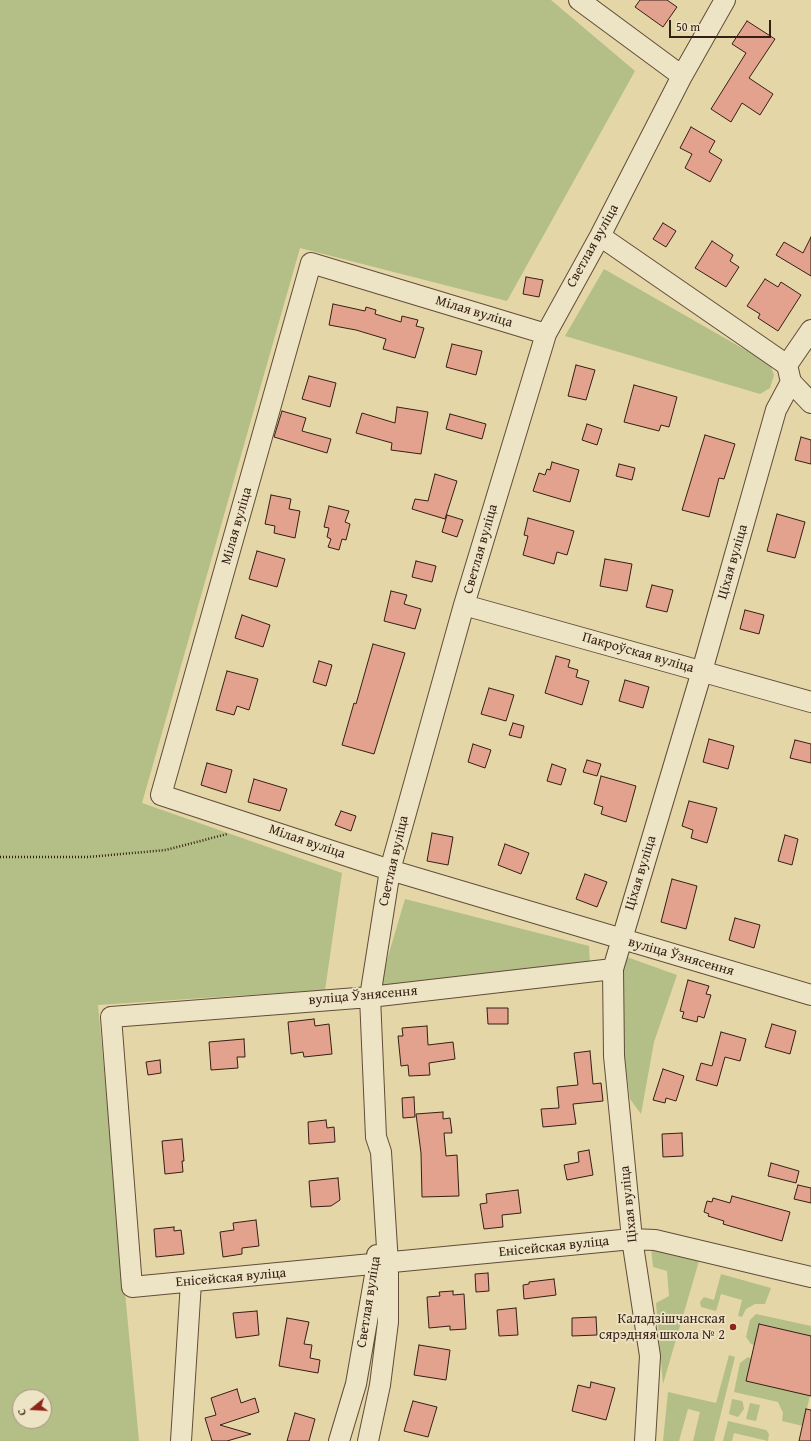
<!DOCTYPE html>
<meta charset="utf-8">
<style>
body{margin:0}
#map{position:relative;width:811px;height:1441px;overflow:hidden;background:#e4d6a6;font-family:"Gentium Book Plus",serif}
canvas{display:block}
.north{position:absolute;left:12px;top:1389px;width:40px;height:40px;box-sizing:border-box;background:#ede4c5;border:1px solid #a3957f;border-radius:50%;rotate:252deg;font-size:11px;font-weight:700;line-height:16px;text-align:center;color:#351f15}
.north::after{content:'';display:block;margin:auto;width:14px;height:18px;background:#8f2418;clip-path:polygon(50% 0,100% 100%,50% 72%,0 100%)}
.scale{position:absolute;left:669px;top:20px;width:102px;height:18px;box-sizing:border-box;border:2px solid #351f15;border-top:0;padding-left:5px;font-size:12px;line-height:14px;white-space:nowrap;color:#351f15;-webkit-text-stroke:3px #ede4c5;paint-order:stroke}
</style>
<div id="map">
<canvas width="811" height="1441"></canvas>
<div class="north">С</div>
<div class="scale">50 m</div>
</div>
<script>
const context = document.querySelector('canvas').getContext('2d');
context.lineJoin = 'round';
function fillPath(path, color) { context.fillStyle = color; context.fill(path, 'evenodd'); }
const poly = rows => new Path2D(rows.map(r => 'M' + r).join(''));
function strokePath(path, color, width, dash) { context.strokeStyle = color; context.lineWidth = width; context.lineCap = dash ? 'butt' : 'round'; context.setLineDash(dash || []); context.stroke(path); }
function label(font, color, halo, rows, align = 'center') {
  context.font = font + ' "Gentium Book Plus",serif'; context.lineWidth = 3.5; context.setLineDash([]); context.textBaseline = 'middle'; context.strokeStyle = halo; context.fillStyle = color; for (const [text, x, y, turn = 0] of rows) {
    context.save(); context.translate(x, y); context.rotate((+turn || 0) * Math.PI / 180); context.textAlign = isNaN(turn) ? turn : align; if (halo) context.strokeText(text, 0, 0); context.fillText(text, 0, 0); context.restore();
  }
}
fillPath(poly([
 [0,0,551,0,635,71,507,301,300,248,142,803,342,873,325,990,98,1005,139,1441,0,1441],
 [20,1397,44,1397,44,1421,20,1421],
 [604,269,770,364,774,375,770,388,760,394,565,336],
 [405,899,589,946,590,965,379,987],
 [624,956,677,975,654,1042,641,1114,630,1099,623,1045,619,1007],
 [651,1247,699,1261,663,1384,656,1303,669,1296,667,1271,653,1267],
 [721,1274,771,1288,765,1304,755,1304,746,1309,742,1317,738,1316,742,1300,721,1294,716,1311,701,1307,700,1302,704,1297,714,1300],
 [756,1314,811,1326,811,1336,759,1324,754,1345,751,1344,746,1337,750,1320],
 [729,1355,735,1357,714,1441,693,1441,700,1412,688,1409,679,1441,663,1441,668,1392,716,1403],
 [748,1357,810,1395,803,1426,782,1421,783,1413,778,1402,734,1392,740,1363],
 [732,1399,742,1401,743,1403,744,1409,738,1417,729,1414],
 [750,1403,760,1405,756,1421,746,1419],
 [728,1421,766,1430,769,1434,768,1441,734,1433,732,1441,723,1441]
]), '#b4be87');
const building = poly([
 [640,0,667,0,677,7,663,27,635,7,640,0],
 [747,21,775,39,749,78,773,94,760,115,742,103,731,122,711,109,746,53,732,44,747,21],
 [691,127,715,141,709,152,722,160,710,182,685,168,692,154,680,148,691,127],
 [663,223,676,231,666,247,653,239,663,223],
 [811,237,811,276,776,255,784,242,803,253,811,237],
 [712,241,733,255,730,261,739,267,726,287,695,268,712,241],
 [526,277,543,280,539,297,523,294,526,277],
 [765,279,778,287,781,282,801,295,778,331,758,318,760,314,747,306,765,279],
 [333,304,365,311,366,307,376,310,375,314,401,322,402,316,418,320,416,326,424,328,415,358,383,349,386,339,356,330,329,325,333,304],
 [452,344,482,351,476,375,446,367,452,344],
 [576,365,595,370,586,400,568,396,576,365],
 [309,376,336,383,330,407,302,399,309,376],
 [634,385,677,397,669,427,661,425,659,431,624,422,634,385],
 [397,407,428,412,421,454,391,450,392,443,356,433,362,413,395,423,397,407],
 [282,411,306,418,302,431,331,439,327,453,274,437,282,411],
 [450,414,486,424,482,439,446,429,450,414],
 [587,424,602,429,597,445,582,440,587,424],
 [705,435,735,444,724,479,719,478,709,517,682,510,705,435],
 [801,437,811,440,811,464,795,460,801,437],
 [552,462,579,470,570,502,533,491,539,473,545,475,547,469,550,470,552,462],
 [619,464,635,468,632,480,616,476,619,464],
 [435,474,457,481,445,519,412,509,415,499,428,501,435,474],
 [271,495,291,499,289,509,300,511,295,538,274,533,275,526,265,524,271,495],
 [329,506,349,511,345,522,350,524,346,540,342,539,339,550,328,547,331,539,327,537,329,528,324,527,329,506],
 [777,514,805,522,795,558,767,551,777,514],
 [447,515,463,520,457,537,442,532,447,515],
 [528,518,574,531,567,555,557,552,554,564,523,555,528,536,524,535,528,518],
 [257,551,285,559,277,587,249,579,257,551],
 [605,559,632,564,627,591,600,586,605,559],
 [416,561,436,566,432,582,412,577,416,561],
 [652,585,673,590,667,612,646,607,652,585],
 [391,591,407,595,404,604,421,609,415,629,384,621,391,591],
 [745,610,764,615,759,634,740,629,745,610],
 [242,615,270,625,263,647,235,638,242,615],
 [373,644,405,653,374,754,342,745,354,703,356,704,373,644],
 [556,656,570,660,568,667,578,670,576,677,589,681,582,705,545,693,556,656],
 [319,661,332,665,326,686,313,682,319,661],
 [227,671,258,679,249,710,237,706,234,715,216,710,227,671],
 [625,680,649,687,643,708,619,701,625,680],
 [489,688,514,695,506,721,481,714,489,688],
 [513,723,524,726,521,738,509,735,513,723],
 [709,739,734,746,728,769,703,762,709,739],
 [795,740,811,744,811,763,790,758,795,740],
 [473,744,491,750,485,768,468,762,473,744],
 [587,760,601,764,597,776,583,772,587,760],
 [207,763,232,770,226,793,201,785,207,763],
 [552,764,566,769,561,785,547,781,552,764],
 [601,776,636,786,626,822,601,814,603,807,594,804,601,776],
 [254,779,287,789,280,811,248,802,254,779],
 [689,801,717,808,707,843,691,838,693,830,682,826,689,801],
 [341,811,356,816,351,831,335,825,341,811],
 [432,833,453,837,448,865,427,861,432,833],
 [785,835,798,839,792,865,778,861,785,835],
 [505,844,529,853,521,874,498,865,505,844],
 [585,874,607,882,597,907,576,899,585,874],
 [672,879,697,886,686,929,661,922,672,879],
 [735,918,760,925,754,948,729,940,735,918],
 [688,980,709,986,706,994,711,995,704,1018,698,1016,697,1022,682,1018,684,1012,680,1011,688,980],
 [487,1008,508,1008,508,1024,488,1024,487,1008],
 [314,1019,315,1026,329,1024,332,1054,304,1057,303,1052,291,1054,288,1022,314,1019],
 [772,1024,796,1031,790,1054,765,1047,772,1024],
 [427,1026,428,1045,453,1042,455,1059,429,1063,430,1075,409,1076,408,1065,401,1066,398,1036,403,1036,402,1028,427,1026],
 [721,1032,746,1039,740,1061,725,1057,717,1086,696,1080,701,1063,712,1066,721,1032],
 [244,1039,245,1057,237,1057,238,1068,211,1070,209,1042,244,1039],
 [590,1051,593,1084,601,1083,603,1101,573,1104,576,1124,543,1127,541,1109,559,1108,557,1087,578,1085,574,1053,590,1051],
 [160,1060,161,1073,148,1075,146,1062,160,1060],
 [663,1069,684,1076,676,1101,666,1098,665,1103,653,1100,663,1069],
 [414,1097,415,1117,403,1118,402,1098,414,1097],
 [443,1112,443,1119,450,1118,452,1133,444,1133,446,1156,457,1155,459,1196,422,1197,421,1153,416,1114,443,1112],
 [326,1120,327,1128,334,1127,335,1142,309,1144,308,1122,326,1120],
 [682,1133,683,1156,663,1157,662,1134,682,1133],
 [182,1139,184,1161,182,1161,183,1172,165,1174,162,1141,182,1139],
 [589,1150,593,1175,567,1180,564,1165,579,1162,578,1152,589,1150],
 [771,1163,799,1171,796,1183,768,1176,771,1163],
 [338,1178,340,1200,331,1206,311,1207,309,1181,338,1178],
 [798,1185,811,1188,811,1203,794,1199,798,1185],
 [518,1190,521,1213,502,1215,503,1227,484,1229,480,1204,487,1203,486,1194,518,1190],
 [732,1196,790,1212,782,1241,723,1224,724,1221,708,1216,709,1214,704,1212,707,1201,712,1202,713,1198,730,1203,732,1196],
 [256,1220,259,1246,242,1248,242,1254,223,1257,220,1232,234,1230,233,1223,256,1220],
 [174,1227,174,1231,181,1230,184,1254,156,1257,154,1229,174,1227],
 [488,1273,489,1291,476,1292,475,1274,488,1273],
 [554,1279,556,1295,524,1299,523,1285,529,1284,529,1282,554,1279],
 [453,1291,453,1295,464,1294,466,1329,450,1330,450,1326,429,1328,427,1297,440,1296,439,1292,453,1291],
 [516,1308,518,1335,499,1336,497,1310,516,1308],
 [257,1311,259,1335,236,1338,233,1313,257,1311],
 [596,1317,597,1335,572,1336,572,1318,596,1317],
 [287,1318,309,1322,304,1344,312,1345,310,1358,320,1360,318,1373,279,1366,287,1318],
 [759,1324,811,1336,811,1396,746,1381,759,1324],
 [419,1345,450,1350,446,1380,414,1375,419,1345],
 [591,1382,615,1388,606,1420,572,1411,578,1385,590,1388,591,1382],
 [237,1389,241,1403,255,1398,259,1412,220,1425,251,1434,227,1441,212,1441,205,1418,216,1415,211,1398,237,1389],
 [413,1401,437,1407,428,1437,404,1431,413,1401],
 [806,1409,811,1410,811,1441,799,1441,806,1409],
 [295,1413,315,1419,309,1441,287,1441,295,1413]
]);
fillPath(building, '#e3a28e');
strokePath(building, '#351f15', 1);
const minor = poly([
 [579,0,682,76],
 [600,236,787,365],
 [546,334,311,263,161,795,390,870,811,995],
 [791,382,811,403],
 [464,605,811,702],
 [613,969,370,997,111,1017,132,1287,632,1239,655,1240,811,1277],
 [181,1441,191,1282],
 [339,1441,356,1384,377,1264,377,1255],
 [368,1441,380,1385,388,1322,388,1264,381,1152,376,1137,370,997,390,870,464,605,546,334,600,236,682,76,725,0],
 [645,1441,650,1356,632,1239,614,1056,613,969,702,671,776,410,791,382,787,365,811,330]
]);
strokePath(minor, '#614d39', 22);
strokePath(poly([
 [0,857,88,857,166,850,227,834]
]), '#351f15', 2.5, [1, 2]);
strokePath(minor, '#ede4c5', 20);
for (const [x, y, r, color] of [
 [733,1327,4,"#8f2418"]
]) { const dot = new Path2D(); dot.arc(x, y, r, 0, 2 * Math.PI); context.fillStyle = color; context.fill(dot); strokePath(dot, '#ede4c5', 1.5); }
label('14px', '#351f15', '#ede4c5', [
 ["Светлая вуліца",593,246,-61],
 ["Мілая вуліца",474,312,17],
 ["Мілая вуліца",237,526,-74],
 ["Светлая вуліца",481,549,-74],
 ["Ціхая вуліца",733,562,-74],
 ["Пакроўская вуліца",638,653,16],
 ["Мілая вуліца",307,842,19],
 ["Светлая вуліца",394,861,-77],
 ["Ціхая вуліца",641,873,-73],
 ["вуліца Ўзнясення",681,957,16],
 ["вуліца Ўзнясення",363,996,-5],
 ["Ціхая вуліца",629,1204,-96],
 ["Енісейская вуліца",554,1247,-6],
 ["Енісейская вуліца",231,1278,-5],
 ["Светлая вуліца",369,1302,-81]
]);
label('14px', '#351f15', '#ede4c5', [
 ["Каладзішчанская",725,1319],
 ["сярэдняя школа № 2",725,1335]
], 'right');
</script>
